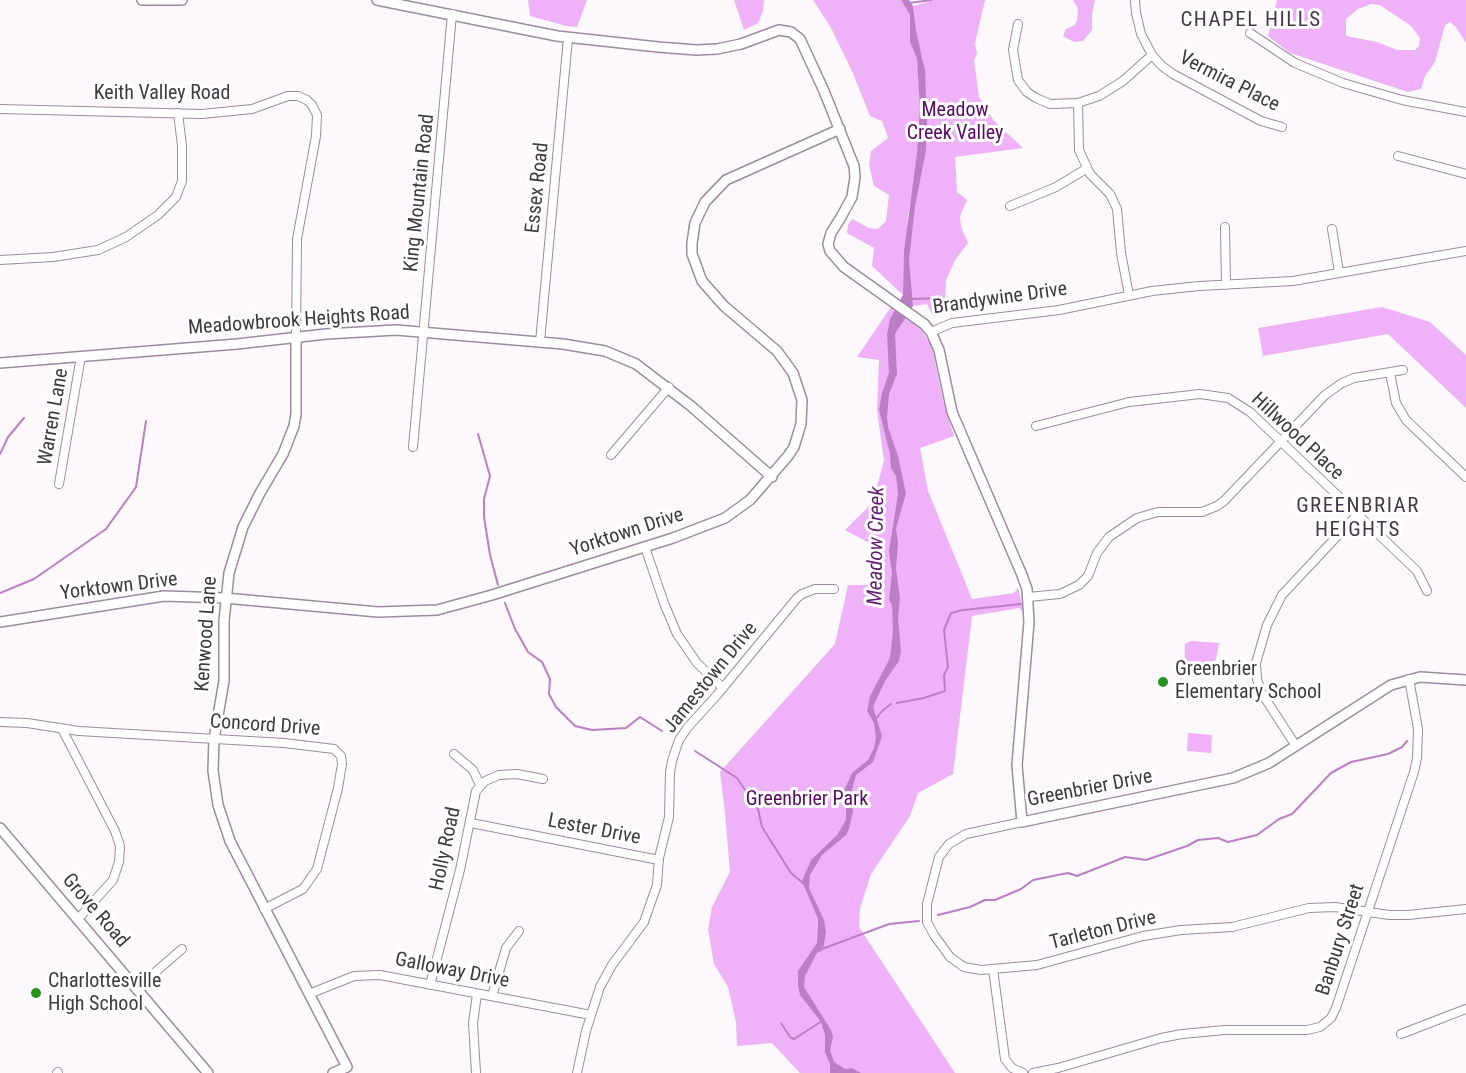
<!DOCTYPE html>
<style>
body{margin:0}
canvas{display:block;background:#fcf8fc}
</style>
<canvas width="1466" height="1073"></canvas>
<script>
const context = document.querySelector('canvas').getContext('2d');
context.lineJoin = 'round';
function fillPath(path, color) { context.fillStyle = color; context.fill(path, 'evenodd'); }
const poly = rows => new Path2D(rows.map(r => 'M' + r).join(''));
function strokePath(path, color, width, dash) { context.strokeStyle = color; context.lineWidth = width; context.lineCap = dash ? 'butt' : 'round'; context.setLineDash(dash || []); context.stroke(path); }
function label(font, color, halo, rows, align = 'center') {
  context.font = font + ' "Roboto Condensed",sans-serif'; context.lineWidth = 6; context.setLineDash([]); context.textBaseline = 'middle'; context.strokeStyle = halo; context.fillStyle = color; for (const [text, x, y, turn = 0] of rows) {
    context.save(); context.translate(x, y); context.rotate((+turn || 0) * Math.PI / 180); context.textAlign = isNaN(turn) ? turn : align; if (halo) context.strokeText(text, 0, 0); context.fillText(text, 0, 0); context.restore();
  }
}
fillPath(poly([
 [528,0,587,0,577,27,566,26,530,16],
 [734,0,764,0,763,11,758,23,744,30],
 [813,0,901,0,910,15,910,42,917,59,920,97,923,59,913,28,915,27,913,6,935,0,985,0,975,43,977,54,974,60,979,97,994,121,1023,148,955,157,957,192,967,200,960,216,961,227,968,243,955,260,946,280,945,301,937,314,932,314,927,304,913,306,911,295,908,256,914,184,908,215,903,295,872,266,874,248,847,233,848,225,852,219,869,228,878,229,886,221,889,195,874,186,869,165,871,151,888,138,882,121,870,116,852,71,830,26],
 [1073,0,1095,0,1092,14,1092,30,1083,41,1074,42,1063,36,1066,29,1075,25,1077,20,1078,9],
 [1277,0,1466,0,1466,43,1456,27,1450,22,1445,25,1435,62,1425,76,1421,89,1408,92,1290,53,1268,36],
 [1371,4,1380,5,1411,26,1420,38,1419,46,1415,50,1397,50,1377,42,1346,36,1346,19,1358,9],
 [891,307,921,329,932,347,943,400,954,436,920,448,928,491,972,599,1014,593,1018,588,1024,613,1019,608,972,616,953,774,918,793,910,816,871,874,860,908,859,927,955,1073,800,1073,772,1043,737,1046,736,1022,728,987,714,964,708,929,712,907,730,872,725,813,720,772,835,644,848,585,880,585,871,544,845,530,873,502,884,460,877,411,879,360,857,357],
 [1382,307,1430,322,1466,355,1466,408,1388,334,1263,356,1258,328],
 [1191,641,1219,643,1216,659,1209,668,1196,674,1184,674,1185,644],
 [1188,733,1212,735,1211,753,1187,751]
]), '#efb2f9');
fillPath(poly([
 [901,0,909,0,913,6,916,31,925,70,927,126,926,150,915,206,909,260,913,306,895,334,897,374,889,394,887,417,888,427,898,456,906,494,896,528,898,543,896,569,900,598,898,618,901,651,899,661,885,681,873,707,882,736,873,762,856,775,851,793,853,812,849,829,846,835,822,855,810,875,809,888,824,920,826,932,823,950,817,953,805,976,804,987,831,1030,833,1037,830,1050,834,1062,845,1069,852,1068,861,1073,830,1073,830,1064,825,1052,825,1035,821,1022,800,995,798,985,798,971,817,943,818,926,818,919,802,881,811,860,837,835,846,820,846,808,843,793,852,773,868,760,874,748,876,737,874,723,867,711,870,696,890,658,893,631,892,605,889,600,892,573,889,551,898,494,896,476,891,468,890,454,879,410,882,393,889,373,887,334,890,319,903,295,904,251,917,153,920,108,917,59,910,42,910,15]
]), '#bc7fc6');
strokePath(poly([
 [909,3,932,0],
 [912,299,942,298],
 [478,434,490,476,484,499,484,517,490,555,498,585],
 [0,454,8,437,24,418],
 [0,593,34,579,106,529,136,487,146,421],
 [505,603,515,629,528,652,542,662,550,679,549,694,556,707,575,726,592,730,626,728,640,717,662,731],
 [897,703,924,698,945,691,944,675,948,667,944,630,951,613,963,610,1021,604],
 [876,719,882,711,891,704],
 [695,751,737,778,758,809,762,827,791,873,804,884],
 [938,915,970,907,985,900,995,900,1021,889,1033,880,1068,873,1077,876,1125,857,1146,860,1187,846,1198,840,1218,838,1228,842,1257,835,1279,819,1292,814,1331,773,1351,762,1388,754,1402,747,1407,741],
 [822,949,889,924,919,921],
 [781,1023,790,1037,794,1039,822,1021]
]), '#bc7fc6', 2);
const minor = poly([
 [1135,0,1136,13,1141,34,1152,55,1162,66,1173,74,1261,121,1282,127],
 [1018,24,1013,50,1018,80,1027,92,1036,98,1050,104,1078,103,1099,96,1123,81,1152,55],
 [1250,33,1295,63,1343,83,1402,100,1466,112],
 [1078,103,1079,150,1090,174,1110,194,1117,209,1121,253,1129,295],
 [0,109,202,114,252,109,288,96,298,96,307,100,312,105,317,115,316,136,297,239,296,337],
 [1398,156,1466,174],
 [1010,206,1056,187,1086,169],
 [1225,227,1226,285],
 [1332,229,1339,272],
 [0,260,53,257,98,250,126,237,158,215,176,197,182,181,182,146,178,113],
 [931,332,952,323,1059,310,1152,291,1199,286,1293,281,1466,251],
 [540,342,568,38],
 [1390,373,1396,403,1406,420,1466,477],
 [1036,426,1129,402,1200,394,1228,398,1250,412,1417,571,1427,591],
 [413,447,452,14],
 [611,455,669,387],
 [59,484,81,356],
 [645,547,664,603,677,634,697,663,723,688],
 [1028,597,1060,594,1079,585,1088,576,1097,553,1109,537,1137,518,1158,512,1202,512,1217,506,1224,501,1325,395,1342,383,1354,378,1403,370],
 [0,722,27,723,79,731,284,743,334,749,341,756,342,764,338,788,317,869,303,889,264,909],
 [62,729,115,831,120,846,119,862,113,880,78,919],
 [1296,746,1261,692,1257,679,1256,663,1267,625,1282,595,1357,515],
 [454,754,473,770,480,785],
 [1022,822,966,834,949,844,939,857,927,904,927,922,934,935,950,957,964,967,981,970,1037,965,1143,936,1181,930,1232,927,1309,908,1335,907,1389,915,1408,915,1466,909],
 [471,823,659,860],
 [993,969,1005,1059,1012,1068,1023,1073],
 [430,985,460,870,476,791,485,781,499,775,517,774,543,779],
 [137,988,182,949],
 [309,994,354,976,380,975,591,1015],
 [492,996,506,948,519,931],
 [1401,1034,1466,1009],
 [57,1073,58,1072],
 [476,1073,473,1023,477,994],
 [577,1073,586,1031,600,987,612,965,644,922,657,885,659,858,669,817,670,772,672,761,679,740,688,727,717,695,797,598,802,594,815,589,834,589],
 [1033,1073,1058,1068,1161,1038,1182,1034,1225,1030,1307,1030,1320,1027,1331,1018,1336,1008,1414,772,1417,758,1418,729,1409,679]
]);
const tertiary = poly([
 [142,0,182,0],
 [377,0,557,36,658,47,696,50,717,49,741,44,779,30,791,32,800,39,824,91,854,166,855,177,852,197,840,219,831,233,828,244,830,251,844,267,924,324,931,332,939,350,952,412,1022,575,1027,589,1029,622,1017,765,1022,822,1233,778,1269,763,1391,685,1420,677,1466,680],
 [296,337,296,414,294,426,283,454,260,493,243,527,229,573,224,621,224,681,214,739,213,771,218,805,230,841,347,1067,333,1073],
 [0,363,237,344,326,334,396,330,563,344,605,351,636,364,691,406,772,477],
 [0,622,164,596,225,598,378,612,437,610,492,595,673,538,725,518,750,500,788,456,794,447,801,424,802,400,793,373,777,351,724,306,702,281,692,254,692,243,695,223,705,202,726,180,840,129],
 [0,828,208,1073]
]);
strokePath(minor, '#9d8ba0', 10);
strokePath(tertiary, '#9d8ba0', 12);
strokePath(minor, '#fff', 8);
strokePath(tertiary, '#fff', 9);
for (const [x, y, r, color] of [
 [1163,682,6,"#28931b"],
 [36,993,6,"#28931b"]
]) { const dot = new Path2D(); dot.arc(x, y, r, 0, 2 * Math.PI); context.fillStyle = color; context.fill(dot); strokePath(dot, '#fff', 2); }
label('20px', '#403942', '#fff', [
 ["Vermira Place",1229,82,27],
 ["Keith Valley Road",162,94],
 ["Essex Road",538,188,-84],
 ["King Mountain Road",420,193,-84],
 ["Brandywine Drive",1000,299,-8],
 ["Meadowbrook Heights Road",299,321,-4],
 ["Warren Lane",54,417,-80],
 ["Hillwood Place",1297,437,43],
 ["Yorktown Drive",627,533,-18],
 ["Yorktown Drive",119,587,-7],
 ["Kenwood Lane",207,634,-86],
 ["Jamestown Drive",711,678,-51],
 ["Concord Drive",265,726,4],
 ["Greenbrier Drive",1090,789,-11],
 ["Lester Drive",594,830,11],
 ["Holly Road",446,849,-78],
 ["Grove Road",95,911,49],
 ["Tarleton Drive",1103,931,-14],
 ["Banbury Street",1341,940,-72],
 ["Galloway Drive",452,971,11]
]);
label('20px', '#590a65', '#fff', [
 ["Meadow",955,111],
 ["Creek Valley",955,134],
 ["Greenbrier Park",807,800]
]);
label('20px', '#403942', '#fff', [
 ["Greenbrier",1175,670],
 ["Elementary School",1175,693],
 ["Charlottesville",48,982],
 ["High School",48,1005]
], 'left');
context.letterSpacing = '1.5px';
label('21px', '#463749', '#fff', [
 ["CHAPEL HILLS",1251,21],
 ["GREENBRIAR",1358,507],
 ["HEIGHTS",1358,531]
]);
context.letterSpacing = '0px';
label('italic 21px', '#661b72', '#fff', [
 ["Meadow Creek",877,546,-89]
]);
</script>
